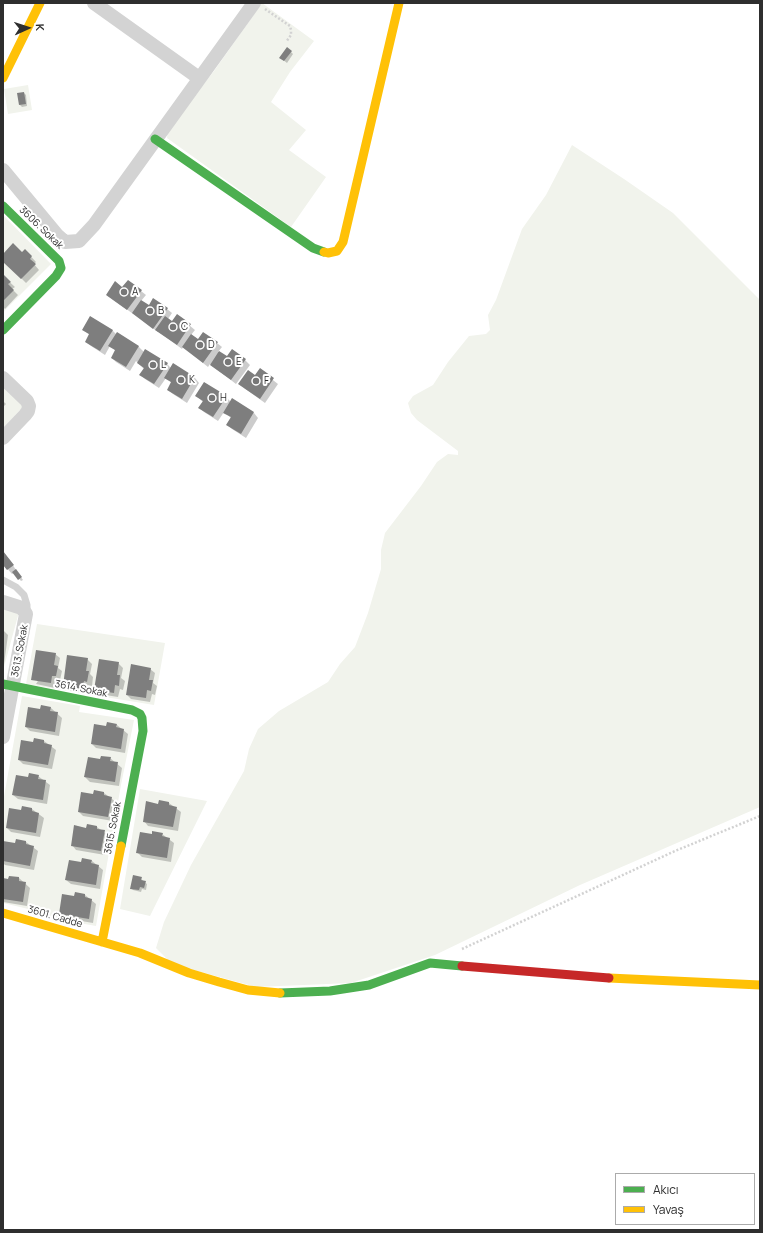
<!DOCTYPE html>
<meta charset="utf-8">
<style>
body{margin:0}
#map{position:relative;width:763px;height:1233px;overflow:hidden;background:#fff;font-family:Manrope,sans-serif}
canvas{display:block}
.frame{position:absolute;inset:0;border:4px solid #2e2e2e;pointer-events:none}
.legend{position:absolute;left:615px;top:1173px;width:140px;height:52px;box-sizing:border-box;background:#fff;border:1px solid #ababab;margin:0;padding:5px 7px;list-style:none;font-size:12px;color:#2e2e2e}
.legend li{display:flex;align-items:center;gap:8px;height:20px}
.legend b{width:20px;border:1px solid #ababab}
.north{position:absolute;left:8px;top:8px;width:40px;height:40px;-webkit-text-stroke:3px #fff;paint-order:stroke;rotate:87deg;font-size:11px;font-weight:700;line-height:16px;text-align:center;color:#2e2e2e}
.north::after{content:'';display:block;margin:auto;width:14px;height:18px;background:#2e2e2e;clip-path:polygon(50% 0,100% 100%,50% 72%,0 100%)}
</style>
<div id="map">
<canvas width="763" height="1233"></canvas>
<div class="frame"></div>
<ul class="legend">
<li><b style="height:5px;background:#4caf50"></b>Akıcı</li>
<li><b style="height:5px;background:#ffc107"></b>Yavaş</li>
</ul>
<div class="north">K</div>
</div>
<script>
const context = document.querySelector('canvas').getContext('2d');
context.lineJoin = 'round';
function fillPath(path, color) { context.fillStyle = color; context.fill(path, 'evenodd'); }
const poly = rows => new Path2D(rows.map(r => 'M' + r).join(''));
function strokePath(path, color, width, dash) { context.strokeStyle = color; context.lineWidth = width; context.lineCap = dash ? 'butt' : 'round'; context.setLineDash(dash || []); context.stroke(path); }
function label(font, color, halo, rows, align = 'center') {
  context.font = font + ' Manrope,sans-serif'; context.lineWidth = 4; context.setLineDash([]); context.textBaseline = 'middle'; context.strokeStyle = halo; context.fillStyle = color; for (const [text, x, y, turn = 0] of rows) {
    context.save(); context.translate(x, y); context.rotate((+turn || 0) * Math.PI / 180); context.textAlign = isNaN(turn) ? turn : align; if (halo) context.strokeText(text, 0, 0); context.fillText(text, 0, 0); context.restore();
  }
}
fillPath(poly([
 [262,3,314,41,290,72,271,102,306,130,289,150,326,177,291,227,167,138,168,130,214,71],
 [28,85,32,110,8,114,4,89],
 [572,145,624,179,673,213,760,300,760,807,580,885,435,955,351,983,256,987,172,964,156,948,164,922,191,865,244,771,249,749,258,729,279,711,328,682,340,664,355,647,368,613,381,569,381,550,385,533,421,486,437,462,448,454,458,455,458,451,417,420,411,413,408,403,413,396,433,385,448,362,469,336,486,334,490,330,488,315,496,300,522,229,546,195],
 [3,215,51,264,3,312],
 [3,386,24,406,3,428],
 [3,609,19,612,4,667,3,666],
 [37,624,165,643,154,705,26,684],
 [22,696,80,706,79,712,134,720,121,785,96,926,40,916,41,912,3,903,3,802],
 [140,789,207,801,150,916,120,909]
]), '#f1f3ec');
fillPath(poly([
 [291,52,293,54,287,63,282,59],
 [24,93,26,95,27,106,22,107,20,105,18,94],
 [25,250,36,262,34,264,39,270,26,283,3,260,3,255,22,253],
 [3,276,15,287,12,289,18,295,5,309,3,307],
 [123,288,141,291,146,295,141,301,149,306,167,309,172,313,168,319,172,323,177,315,195,330,191,335,199,340,217,343,222,347,218,352,227,358,232,351,245,360,250,365,236,384,210,364,208,367,183,347,182,349,159,332,158,332,107,295],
 [83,330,112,330,116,334,138,346,144,352,167,364,171,368,173,365,195,378,199,383,187,403,173,394,168,390,172,383,166,378,159,388,145,379,141,375,144,369,136,361,130,371,116,362,112,358,116,351,110,346,105,355,91,346,86,342,90,335],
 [260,370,278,384,265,403,244,388],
 [197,396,226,397,231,402,232,400,254,413,258,418,246,438,232,429,227,424,231,418,224,412,218,421,204,412,200,408,203,402],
 [3,401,6,404,3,407],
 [3,551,23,580,21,581,14,573,12,574,4,565,3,565],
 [3,630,8,635,4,664,3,664],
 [55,654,60,658,58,668,62,671,60,680,57,680,55,688,36,684],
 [87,659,92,664,90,674,93,677,92,686,88,685,87,693,68,690,64,685],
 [118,663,123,668,121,678,125,681,123,690,120,689,118,697,99,694,95,690],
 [150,669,155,673,153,683,157,686,155,695,152,694,150,702,131,699,127,695],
 [51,708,62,718,59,736,30,731,26,727,41,710],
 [117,725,128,734,125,753,96,748,92,744,107,727],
 [44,741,56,750,52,769,23,764,19,760,34,743],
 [110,758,122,768,119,786,90,782,85,777,101,760],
 [38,776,50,785,47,804,18,799,13,795,29,778],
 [104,793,116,802,113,821,83,816,79,812,94,795],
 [169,803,181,812,178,831,148,826,144,821,159,805],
 [32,809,44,818,40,837,11,832,7,828,22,811],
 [97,827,109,836,105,855,76,850,72,845,87,829],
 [162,834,174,843,171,862,142,857,137,852,152,836],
 [26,842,38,851,34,870,5,865,3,863,3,847],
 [92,861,103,870,100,889,71,884,66,880,82,863],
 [19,878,30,888,27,906,3,902,3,879,9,880],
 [141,878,143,881,147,884,146,890,142,889,141,892,133,890,131,888],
 [85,895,96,904,93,923,64,918,60,914,75,897]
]), '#0003');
fillPath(poly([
 [287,47,292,51,284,61,279,58],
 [24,92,26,104,19,105,17,93],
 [13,243,22,252,25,249,32,256,30,259,36,264,21,279,3,262,3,254],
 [3,274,11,282,8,284,14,290,3,301],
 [128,280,142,290,127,310,106,295,115,281,122,287],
 [153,298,168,308,153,329,132,313,141,300,149,305],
 [177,314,191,324,177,345,155,330,165,316,172,321],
 [90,316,113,330,100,351,85,342,89,334,82,330],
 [117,332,139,346,126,367,111,358,115,350,108,346],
 [203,332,218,342,203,363,182,347,191,334,198,339],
 [145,349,168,363,154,384,139,375,144,368,137,363],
 [232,349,246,359,231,380,210,365,219,351,227,356],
 [173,363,195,377,182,399,167,390,171,382,164,378],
 [260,368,274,378,260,399,238,384,248,370,255,375],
 [204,382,227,396,213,417,198,408,203,401,195,396],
 [232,398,254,412,241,434,226,425,231,417,223,413],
 [3,551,14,565,7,570,3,565],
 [16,569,22,577,18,580,12,572],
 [36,650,56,653,54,665,58,666,56,676,52,676,51,683,31,680],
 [67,655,88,658,86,671,89,671,87,682,84,681,83,689,63,686],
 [99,659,119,662,117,675,120,675,119,686,115,685,114,693,94,690],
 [131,664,151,668,149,680,153,680,151,691,147,690,146,698,126,695],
 [41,705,51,707,50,711,58,712,55,732,25,727,28,707,40,709],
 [107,722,117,724,116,727,124,729,121,749,91,744,94,724,106,726],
 [34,738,44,740,44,743,52,745,48,765,18,760,21,740,33,742],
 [101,756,111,757,110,761,118,762,115,782,84,777,88,757,100,759],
 [29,773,39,775,38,779,46,780,43,800,12,795,16,775,28,777],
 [94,790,104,792,104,795,112,797,108,817,78,812,81,792,93,794],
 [159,800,169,802,169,805,177,807,173,827,143,822,146,801,158,804],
 [22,806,32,808,32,811,39,813,36,833,6,828,9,808,21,810],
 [87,824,97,826,97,829,105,830,101,851,71,846,74,825,86,828],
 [152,831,163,833,162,836,170,838,167,858,136,853,140,832,152,834],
 [16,839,26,841,26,844,34,846,30,866,3,861,3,841,15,843],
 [82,858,92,860,91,863,99,865,96,885,65,880,69,860,81,862],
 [133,875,142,877,141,880,146,881,144,888,140,887,139,890,130,889],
 [9,876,19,877,19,881,26,882,23,902,3,899,3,878,8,879],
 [75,892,85,894,85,897,92,899,89,919,59,914,62,894,74,896]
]), '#7e7e7e');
strokePath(poly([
 [265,9,290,26,291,30,291,35,286,42],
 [462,949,675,851,760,816]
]), '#d2d2d2', 2.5, [2, 2]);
strokePath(poly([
 [3,580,16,587,24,595,27,605,27,612]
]), '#d3d3d3', 7);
strokePath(poly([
 [94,3,199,78],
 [3,170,57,235,65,242,79,241,94,225,254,3],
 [3,378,27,401,29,406,28,411,25,415,3,438],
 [3,602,22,608,26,614,3,737]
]), '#d3d3d3', 14);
strokePath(poly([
 [155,139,313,248,324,252],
 [3,206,59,261,61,268,56,276,3,330],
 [3,684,132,710,140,714,142,718,143,731,121,846],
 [280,993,330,991,369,985,430,963,462,966]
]), '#4caf50', 9);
strokePath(poly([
 [3,78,40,3],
 [324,252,328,253,337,251,343,242,399,3],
 [3,913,140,953,189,973,219,982,248,990,280,993],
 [102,942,121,846],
 [609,978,760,985]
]), '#ffc107', 9);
strokePath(poly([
 [462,966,609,978]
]), '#c62828', 9);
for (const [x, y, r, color] of [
 [124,292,4,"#777"],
 [150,311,4,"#777"],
 [173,327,4,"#777"],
 [200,345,4,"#777"],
 [228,362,4,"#777"],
 [153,365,4,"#777"],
 [181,380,4,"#777"],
 [256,381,4,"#777"],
 [212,398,4,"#777"]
]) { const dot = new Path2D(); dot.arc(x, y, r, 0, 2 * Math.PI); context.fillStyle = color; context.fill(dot); strokePath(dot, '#fff', 1.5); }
label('10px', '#2e2e2e', '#fff', [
 ["3606. Sokak",41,228,44],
 ["3613. Sokak",20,651,-79],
 ["3614. Sokak",81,689,11],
 ["3615. Sokak",113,828,-79],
 ["3601. Cadde",55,917,16]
]);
label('10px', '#2e2e2e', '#fff', [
 ["A",132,292],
 ["B",158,311],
 ["C",181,327],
 ["D",208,345],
 ["E",236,362],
 ["L",161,365],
 ["K",189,380],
 ["F",264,381],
 ["H",220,398]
], 'left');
</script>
